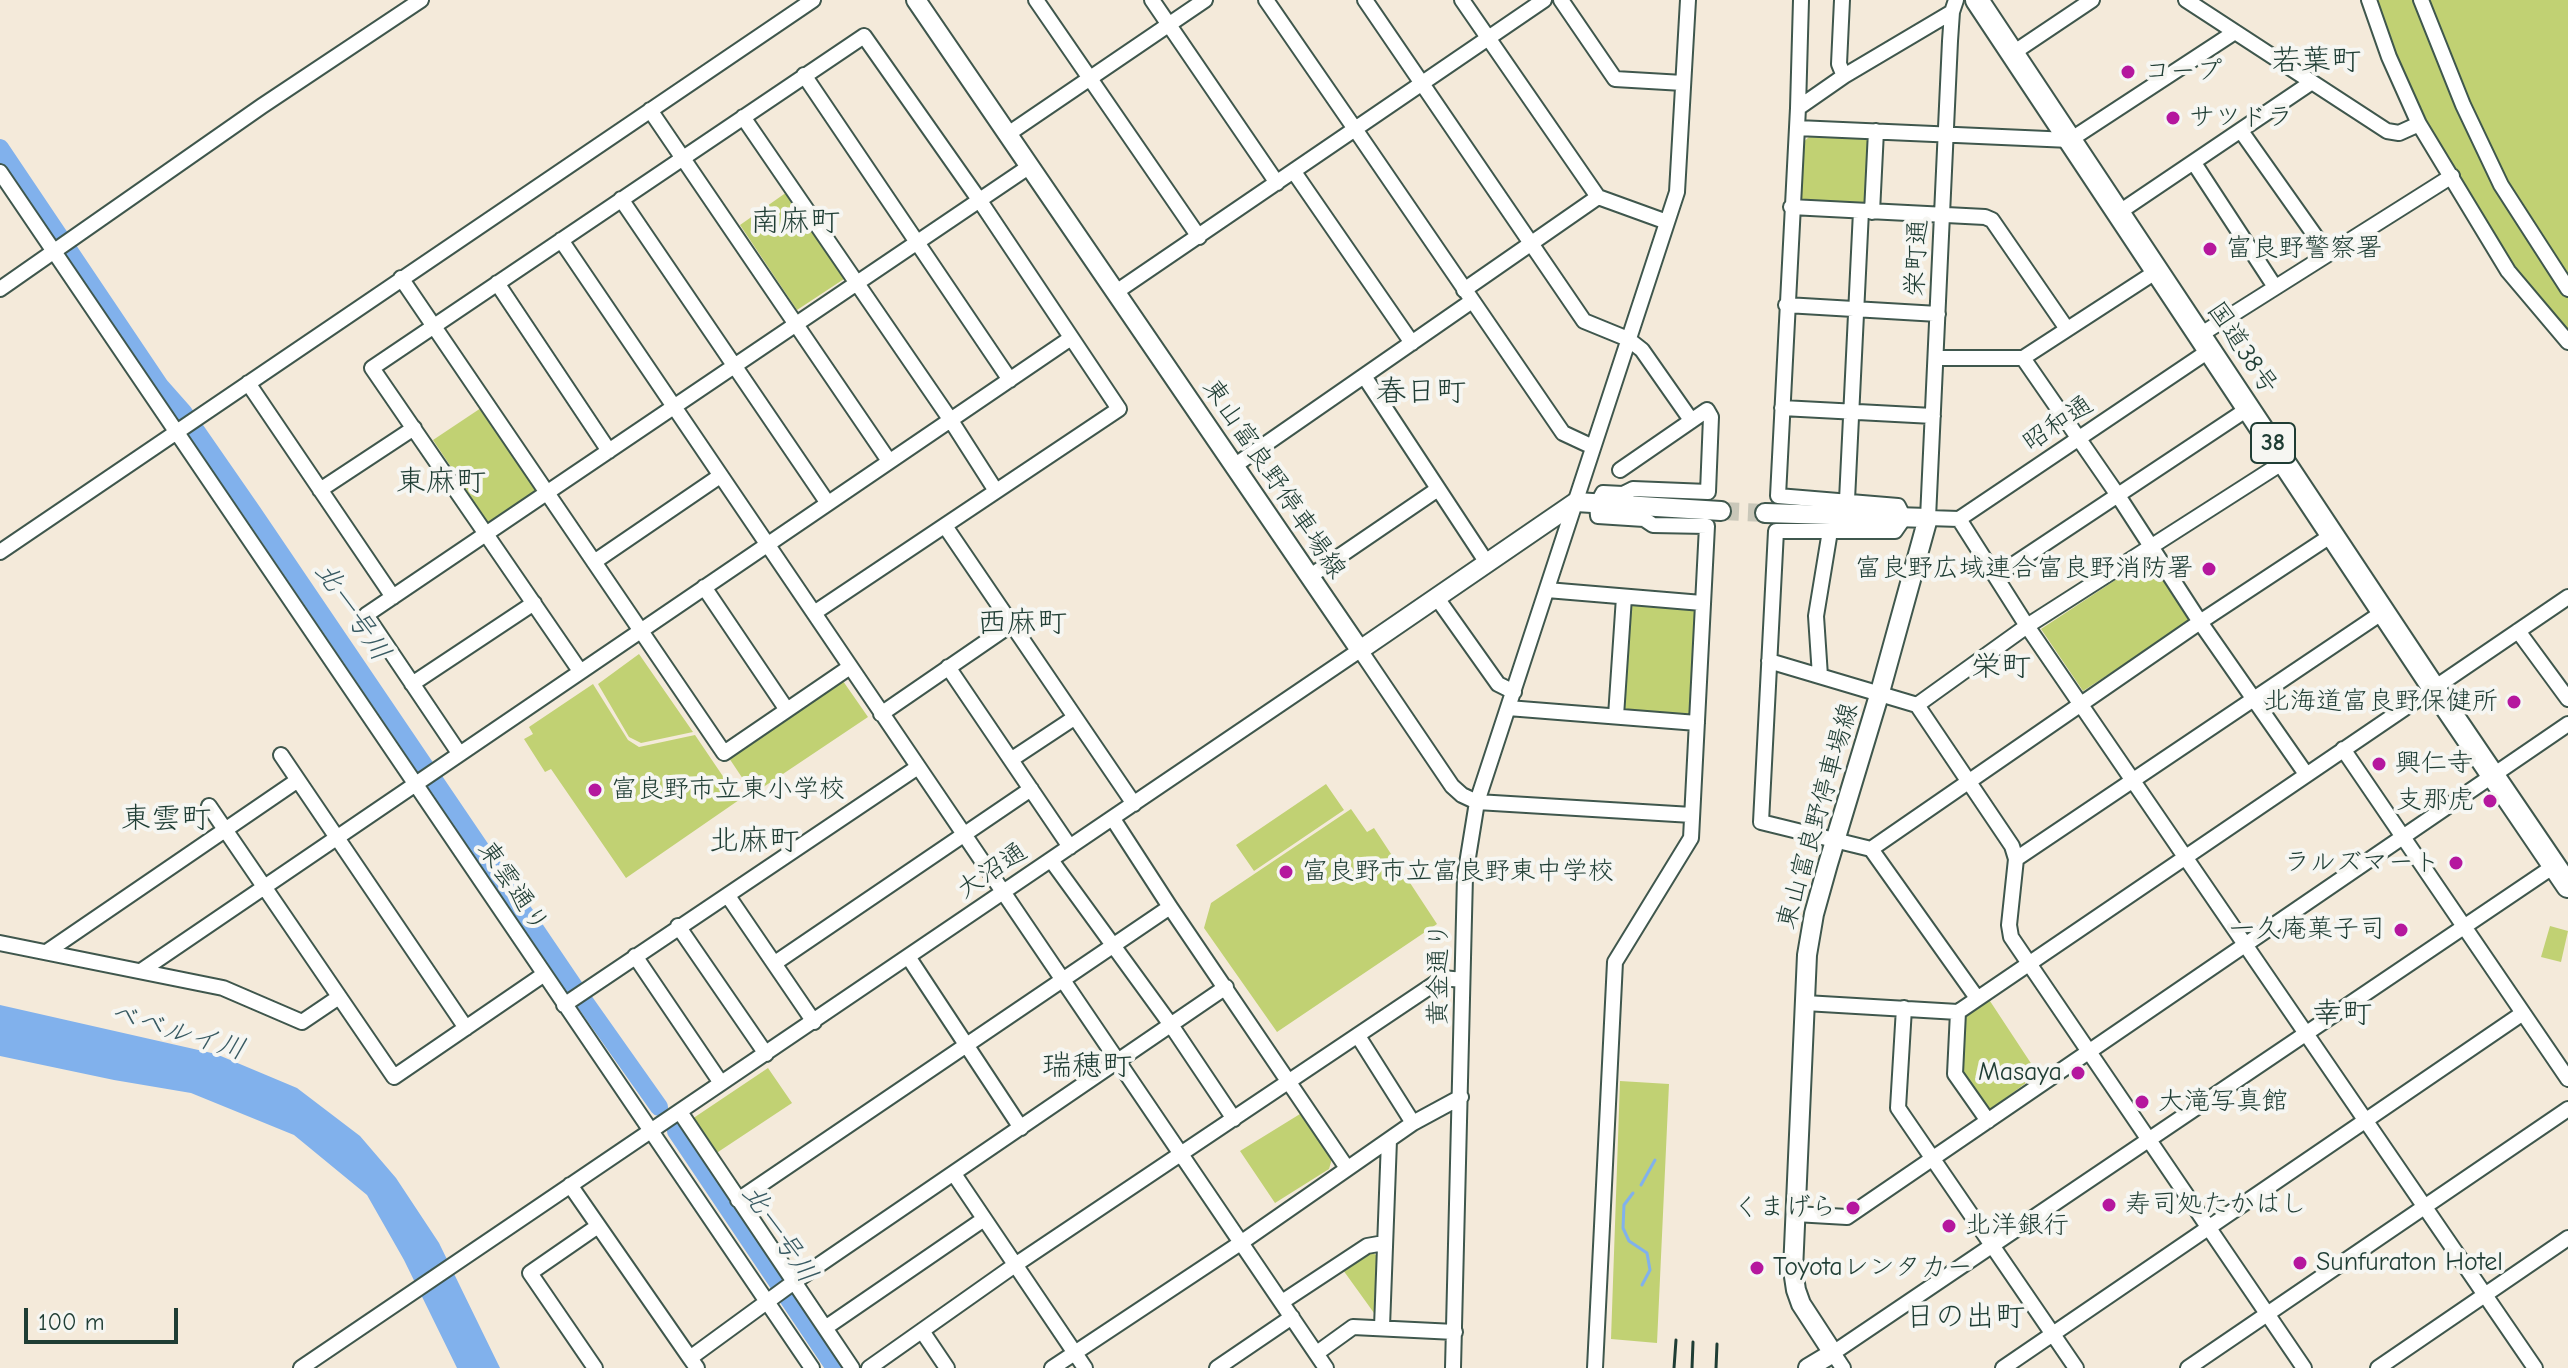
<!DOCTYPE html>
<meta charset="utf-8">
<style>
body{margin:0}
#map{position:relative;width:2568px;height:1368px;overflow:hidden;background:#f4eada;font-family:"Comic Neue",sans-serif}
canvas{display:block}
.scale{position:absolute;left:24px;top:1308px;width:154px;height:36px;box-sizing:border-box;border:4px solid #1f3d34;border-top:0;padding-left:10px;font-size:24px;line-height:28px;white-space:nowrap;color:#1f3d34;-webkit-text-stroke:6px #f6f6f2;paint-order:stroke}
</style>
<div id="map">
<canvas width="2568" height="1368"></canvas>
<div class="scale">100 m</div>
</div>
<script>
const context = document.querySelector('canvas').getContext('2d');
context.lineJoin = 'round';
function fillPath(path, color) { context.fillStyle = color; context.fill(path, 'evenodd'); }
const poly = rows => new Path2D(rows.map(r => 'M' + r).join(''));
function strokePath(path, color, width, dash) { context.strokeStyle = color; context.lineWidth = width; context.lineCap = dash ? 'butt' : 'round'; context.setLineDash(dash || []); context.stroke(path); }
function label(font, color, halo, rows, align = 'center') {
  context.font = font + ' "Comic Neue","Klee One",sans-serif'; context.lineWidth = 8; context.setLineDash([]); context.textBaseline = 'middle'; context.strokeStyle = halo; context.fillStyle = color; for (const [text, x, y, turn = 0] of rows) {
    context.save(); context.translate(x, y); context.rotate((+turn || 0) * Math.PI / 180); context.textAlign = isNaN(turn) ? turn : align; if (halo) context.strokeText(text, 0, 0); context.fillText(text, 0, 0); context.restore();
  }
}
fillPath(poly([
 [2369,0,2568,0,2568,342,2535,304,2419,124],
 [1809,137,1871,138,1868,207,1796,202,1799,146],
 [787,192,844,279,797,310,740,225],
 [481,408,537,492,489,524,433,440],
 [2149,558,2191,621,2083,691,2041,629],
 [1630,603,1697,609,1691,717,1623,712],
 [639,654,693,732,641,743,629,737,598,684],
 [843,681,868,717,753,794,729,758],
 [593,684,628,740,639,747,695,735,739,800,626,878,551,769,545,772,524,739,533,734,529,727],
 [1326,784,1344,810,1254,871,1236,845],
 [1351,809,1367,832,1374,828,1437,924,1277,1032,1204,928,1211,903],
 [2550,926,2568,931,2561,962,2541,957],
 [1988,998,2038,1074,1991,1109,1986,1108,1961,1073,1961,1016],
 [768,1068,792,1103,715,1154,692,1119],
 [1620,1081,1669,1084,1657,1343,1611,1339],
 [1300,1114,1332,1159,1329,1169,1275,1203,1240,1151],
 [1369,1251,1378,1256,1374,1313,1343,1270]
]), '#c1d173');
fillPath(poly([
 [0,1005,216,1054,297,1088,360,1136,396,1178,439,1243,500,1368,457,1368,404,1260,367,1195,294,1135,191,1093,114,1080,0,1056]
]), '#81b1ec');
strokePath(poly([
 [1641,1185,1655,1160],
 [1633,1193,1624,1205,1623,1228,1629,1241,1647,1253,1650,1270,1642,1285]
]), '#81b1ec', 3);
strokePath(poly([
 [0,148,160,386,183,412,253,513,575,988,659,1107],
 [676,1131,835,1368]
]), '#81b1ec', 18);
strokePath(poly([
 [1721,511,1765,513]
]), '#c9c7b9', 18, [18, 9]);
const minor = poly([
 [1036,0,1199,237],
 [1152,0,1277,183],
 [1365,0,1584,321,1628,339,1642,350,1691,420],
 [1462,0,1598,197,1667,222],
 [1544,0,1355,129,1563,433,1593,447],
 [1561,0,1615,79,1683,83],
 [1801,0,1798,108,1778,496,1898,506,1904,518,1895,531,1776,531,1761,822,1871,849,2200,622,2332,535],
 [1842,0,1839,64,1844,76],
 [1956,0,1952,12,1950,41,1928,518,1959,519,2210,350],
 [2186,0,2387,131,2399,133,2419,124],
 [2369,0,2389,57,2419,124,2508,271,2568,342],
 [2421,0,2463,105,2501,185,2568,289],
 [2013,53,2092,0],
 [804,75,1010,380],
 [1798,108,1844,76,1952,12],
 [650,110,889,461],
 [743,117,950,419,996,491],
 [1797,128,2070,140,2235,32],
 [2241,131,2328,254],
 [1008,134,1205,0],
 [2194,163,2275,287],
 [0,172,812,1368],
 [1294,172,1412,343],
 [621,199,827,502],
 [1791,207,1985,217,1992,220,2067,329],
 [1872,212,1876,131],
 [2118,213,2312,82],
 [561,240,1326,1368],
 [401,278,724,753,850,667],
 [497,283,609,451],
 [0,289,262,106,421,0],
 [1464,290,1598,197],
 [1116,292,1355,129,1266,0],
 [1786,305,1938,314],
 [2200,335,2452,176],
 [1937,358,2023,358,2157,271],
 [2023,358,2117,494,2200,622,2306,774],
 [1364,376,1487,563],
 [248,383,393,597],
 [1782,408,1933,416],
 [1234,466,1472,301],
 [320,490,414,428],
 [1847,500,1861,211],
 [1959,519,2027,626,2535,1368],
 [945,526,1134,804],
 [0,552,813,0],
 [594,562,720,476],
 [1996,576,2249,408],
 [1309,577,1438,489],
 [704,587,787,710],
 [1547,590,1702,603],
 [1437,598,1498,684,1514,692],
 [2518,631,2568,699],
 [1769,661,1917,705,2027,626,2285,461],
 [948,667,1070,847],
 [580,671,372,368,864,36,980,201,1119,409,814,613],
 [1820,676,1816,616,1830,531],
 [412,684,534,603],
 [1917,705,2012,846,2016,859,2009,925,2011,937,2304,1368],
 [1508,708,1697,723],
 [881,714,1012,624],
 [1616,716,1624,597],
 [2343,749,2568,1079],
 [459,753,366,615,1030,166],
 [281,755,466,1028],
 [1012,759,1074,718],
 [209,806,394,1077,543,975],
 [1113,819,1170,907,1347,1168],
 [1871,849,1977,998],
 [2016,859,2383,612],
 [1051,860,1171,1025,1234,1119],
 [728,896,814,1022],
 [678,926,766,1054],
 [0,943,223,988,302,1022,339,997],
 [48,951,298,780],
 [635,956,721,1083],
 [909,958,1021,1128],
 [775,963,1031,789],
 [141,971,1071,338],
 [1805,1003,1958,1012,2568,597],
 [564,1005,918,767],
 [1904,1008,1898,1108,2076,1368],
 [1958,1012,1955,1074,1988,1121],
 [1358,1036,1413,1123],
 [680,1112,852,1368],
 [954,1174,1085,1368],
 [570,1185,690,1358],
 [738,1200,1170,907],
 [1795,1214,1847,1217,2568,724],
 [1282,1302,1367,1246,1384,1243],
 [828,1326,984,1219],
 [1382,1327,1389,1140],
 [922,1331,947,1368],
 [1317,1353,1353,1327,1455,1332],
 [301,1368,1360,650,1452,786,1462,795,1477,802,1692,815],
 [595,1368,530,1273,598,1226],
 [697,1368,690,1358,794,1282,1226,987],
 [869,1368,1015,1265,1443,978,1462,980],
 [1052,1368,1242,1242,1413,1123,1461,1097],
 [1217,1368,1292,1317],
 [1453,1368,1465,876,1477,802,1677,192,1688,0],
 [1595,1368,1615,962,1691,838,1707,526,1653,525,1644,519,1598,516,1597,504,1603,493,1623,494,1633,489,1708,492,1711,417,1707,410,1620,470],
 [1843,1368,1833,1353,2554,866],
 [2003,1368,2523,1013],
 [2188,1368,2568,1109],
 [2378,1368,2568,1238]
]);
const major = poly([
 [916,0,1360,650,1576,502,1721,511],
 [1765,513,1928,518,1880,692,1828,864,1814,914,1807,955,1793,1270,1796,1290,1801,1304,1833,1353,1808,1368]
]);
const highway = poly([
 [1977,0,2443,702,2568,886]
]);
strokePath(minor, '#3f574d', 18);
strokePath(major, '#3f574d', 22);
strokePath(highway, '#3f574d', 26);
strokePath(minor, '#fff', 14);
strokePath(major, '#fff', 18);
strokePath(highway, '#fff', 22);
strokePath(poly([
 [1674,1368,1676,1340],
 [1692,1368,1693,1342],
 [1716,1368,1717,1344]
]), '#1f3d34', 3);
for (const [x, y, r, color] of [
 [2128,72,8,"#b5179e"],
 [2173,118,8,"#b5179e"],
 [2210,249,8,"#b5179e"],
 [2209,569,8,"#b5179e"],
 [2514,702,8,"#b5179e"],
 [2379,764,8,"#b5179e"],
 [595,790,8,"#b5179e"],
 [2490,801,8,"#b5179e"],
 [2456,863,8,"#b5179e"],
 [1286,872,8,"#b5179e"],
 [2401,930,8,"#b5179e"],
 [2078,1073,8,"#b5179e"],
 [2142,1102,8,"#b5179e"],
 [2109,1205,8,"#b5179e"],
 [1853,1208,8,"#b5179e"],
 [1949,1226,8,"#b5179e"],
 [2300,1263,8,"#b5179e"],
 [1757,1268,8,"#b5179e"]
]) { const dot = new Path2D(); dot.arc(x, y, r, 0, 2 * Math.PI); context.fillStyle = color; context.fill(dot); strokePath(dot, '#f6f6f2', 3); }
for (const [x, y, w] of [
 [2273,443,44]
]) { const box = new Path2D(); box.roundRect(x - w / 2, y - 20, w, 40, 6); context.fillStyle = '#f6f6f2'; context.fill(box); strokePath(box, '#1f3d34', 2); }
label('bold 24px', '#1f3d34', null, [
 ["38",2273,443]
]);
label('26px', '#1f3d34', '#f6f6f2', [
 ["コープ",2144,72],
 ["サツドラ",2189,118],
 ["富良野警察署",2226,249],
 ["富良野広域連合富良野消防署",2193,569,"right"],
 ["北海道富良野保健所",2498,702,"right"],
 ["興仁寺",2395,764],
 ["富良野市立東小学校",611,790],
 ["支那虎",2474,801,"right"],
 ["ラルズマート",2440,863,"right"],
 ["富良野市立富良野東中学校",1302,872],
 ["一久庵菓子司",2385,930,"right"],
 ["Masaya",2062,1073,"right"],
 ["大滝写真館",2158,1102],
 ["寿司処たかはし",2125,1205],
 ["くまげら",1837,1208,"right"],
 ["北洋銀行",1965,1226],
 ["Sunfuraton Hotel",2316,1263],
 ["Toyotaレンタカー",1773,1268]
], 'left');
label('26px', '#1f3d34', '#f6f6f2', [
 ["栄町通",1917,258,-87],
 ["国道38号",2242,348,56],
 ["昭和通",2058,424,-34],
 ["東山富良野停車場線",1274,479,56],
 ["東山富良野停車場線",1818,816,-74],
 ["大沼通",992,871,-34],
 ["東雲通り",513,887,56],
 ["黄金通り",1439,974,-89]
]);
label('italic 28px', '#385a62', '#f6f6f2', [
 ["北一号川",352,612,56],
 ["ベベルイ川",177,1032,16],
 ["北一号川",779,1234,56]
]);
label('30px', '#1f3d34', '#f6f6f2', [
 ["若葉町",2316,62],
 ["南麻町",795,223],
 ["春日町",1421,393],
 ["東麻町",441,483],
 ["西麻町",1022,624],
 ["栄町",2001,668],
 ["東雲町",166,820],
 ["北麻町",754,842],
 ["幸町",2342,1015],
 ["瑞穂町",1087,1067],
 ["日の出町",1965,1318]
]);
</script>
